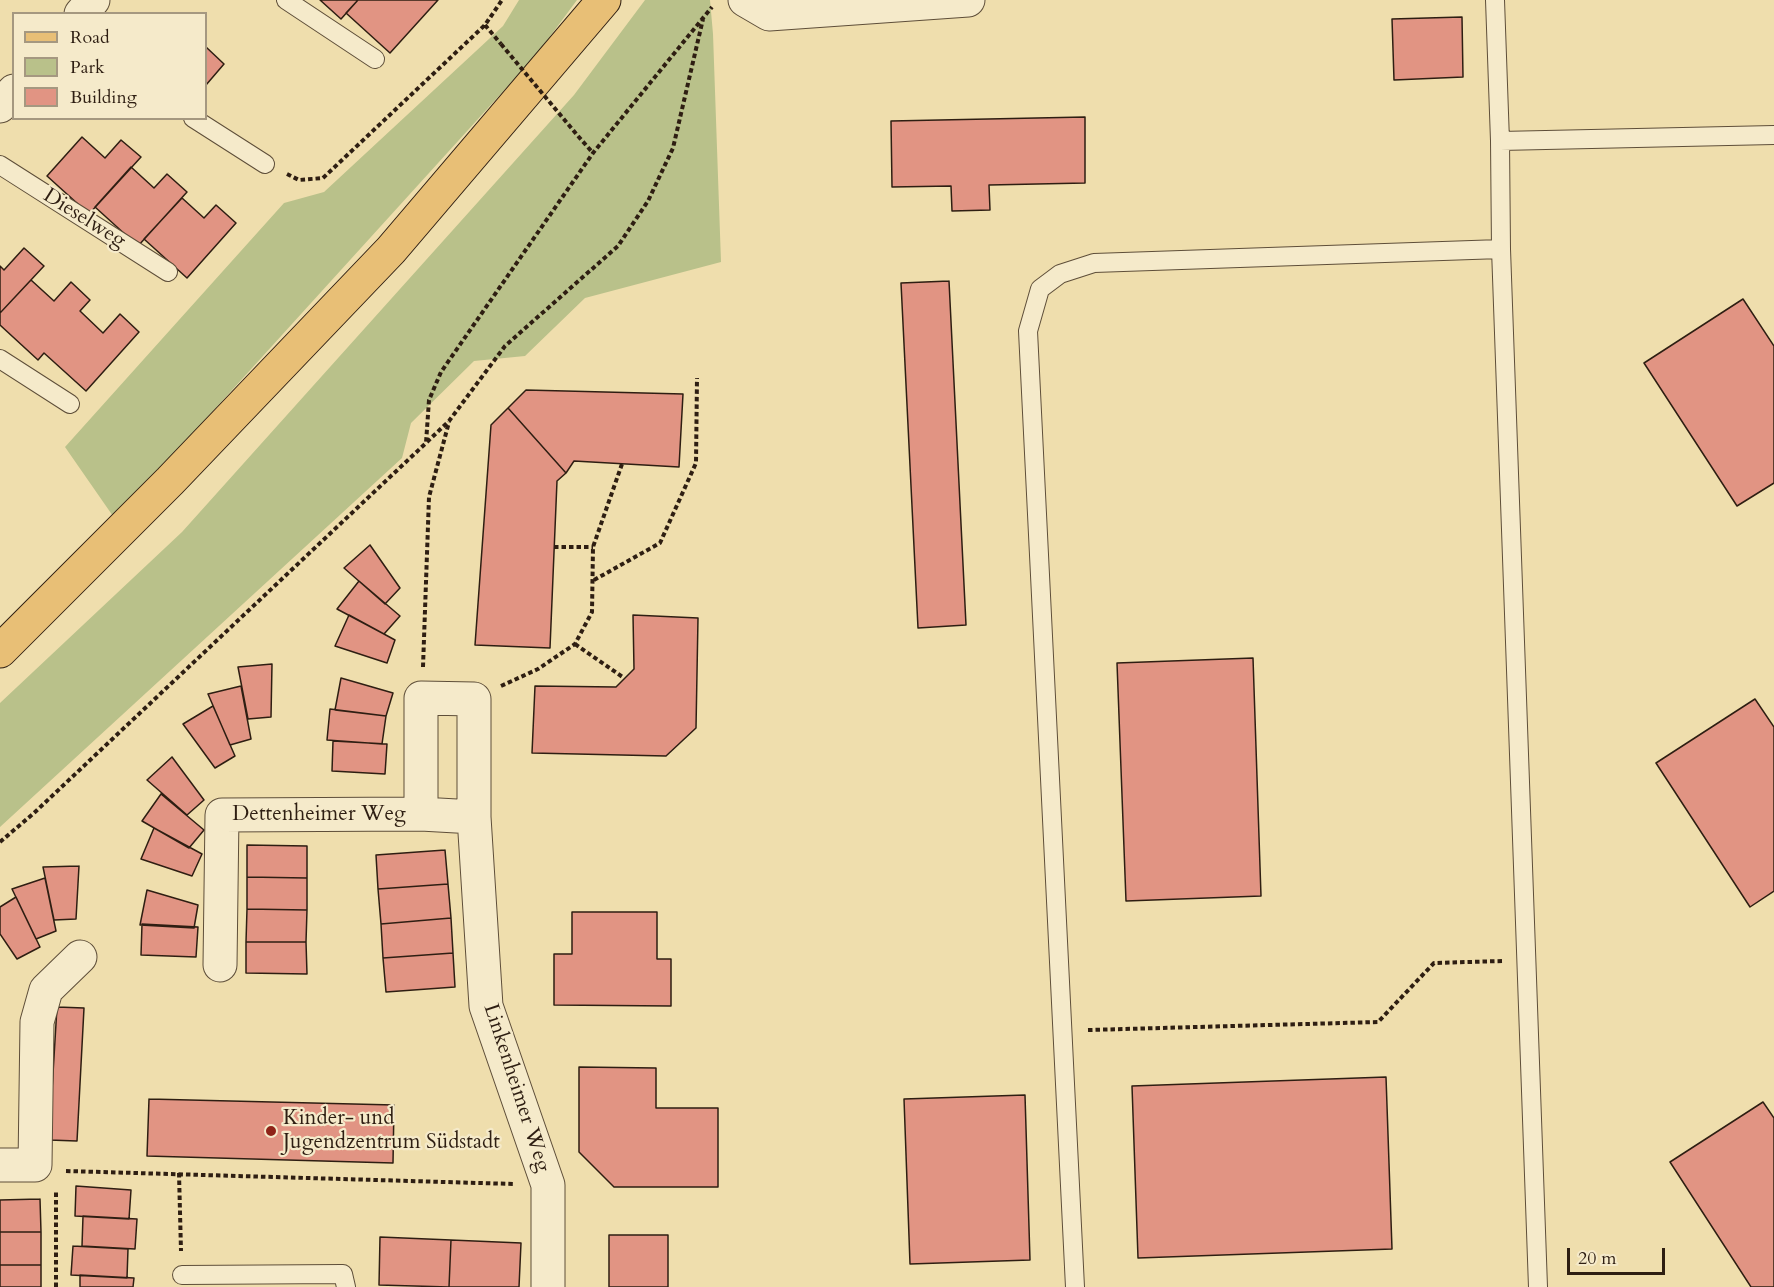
<!DOCTYPE html>
<meta charset="utf-8">
<style>
body{margin:0}
#map{position:relative;width:1774px;height:1287px;overflow:hidden;background:#efdead;font-family:Cardo,serif}
canvas{display:block}
.legend{position:absolute;left:12px;top:12px;width:195px;height:108px;box-sizing:border-box;background:#f5eaca;border:2px solid #a59880;margin:0;padding:8px 10px;list-style:none;font-size:18px;color:#2e1e12}
.legend li{display:flex;align-items:center;gap:12px;height:30px}
.legend b{width:30px;border:2px solid #a59880}
.scale{position:absolute;left:1567px;top:1248px;width:98px;height:27px;box-sizing:border-box;border:3px solid #2e1e12;border-top:0;padding-left:8px;font-size:18px;line-height:21px;white-space:nowrap;color:#2e1e12;-webkit-text-stroke:4px #f5eaca;paint-order:stroke}
</style>
<div id="map">
<canvas width="1774" height="1287"></canvas>
<ul class="legend">
<li><b style="height:8px;background:#e8bf76"></b>Road</li>
<li><b style="height:16px;background:#b9c18a"></b>Park</li>
<li><b style="height:16px;background:#e19483"></b>Building</li>
</ul>
<div class="scale">20 m</div>
</div>
<script>
const context = document.querySelector('canvas').getContext('2d');
context.lineJoin = 'round';
function fillPath(path, color) { context.fillStyle = color; context.fill(path, 'evenodd'); }
const poly = rows => new Path2D(rows.map(r => 'M' + r).join(''));
function strokePath(path, color, width, dash) { context.strokeStyle = color; context.lineWidth = width; context.lineCap = dash ? 'butt' : 'round'; context.setLineDash(dash || []); context.stroke(path); }
function label(font, color, halo, rows, align = 'center') {
  context.font = font + ' Cardo,serif'; context.lineWidth = 4.5; context.setLineDash([]); context.textBaseline = 'middle'; context.strokeStyle = halo; context.fillStyle = color; for (const [text, x, y, turn = 0] of rows) {
    context.save(); context.translate(x, y); context.rotate((+turn || 0) * Math.PI / 180); context.textAlign = isNaN(turn) ? turn : align; if (halo) context.strokeText(text, 0, 0); context.fillText(text, 0, 0); context.restore();
  }
}
fillPath(poly([
 [519,0,577,0,537,54,115,519,65,447,284,203,324,192,503,26],
 [645,0,710,0,713,34,721,262,585,298,525,356,474,361,411,423,402,458,0,827,0,703,182,532,574,95]
]), '#b9c18a');
const building = poly([
 [320,0,358,0,341,19,320,0],
 [358,0,438,0,390,53,346,13,358,0],
 [1462,17,1463,77,1394,80,1392,19,1462,17],
 [206,47,224,64,206,85,206,47],
 [1085,117,1085,183,989,185,990,210,952,211,951,186,892,187,891,121,1085,117],
 [82,137,105,158,121,140,141,157,89,214,47,176,82,137],
 [131,167,154,188,167,174,187,192,138,246,95,207,131,167],
 [182,198,204,218,216,205,236,223,187,278,144,239,182,198],
 [24,248,44,266,0,313,0,266,4,270,24,248],
 [31,280,54,301,71,282,90,300,80,311,103,333,120,314,139,332,86,391,44,353,38,360,0,325,0,313,31,280],
 [949,281,966,625,918,628,901,283,949,281],
 [1743,299,1774,346,1774,483,1737,506,1644,363,1743,299],
 [526,390,683,394,679,467,574,461,566,473,508,408,526,390],
 [508,408,566,473,557,481,550,648,475,645,491,425,508,408],
 [370,545,400,588,385,604,344,568,370,545],
 [359,581,400,616,384,634,337,609,359,581],
 [349,615,395,640,387,663,335,646,349,615],
 [633,615,698,618,696,728,666,756,532,753,535,686,616,687,634,669,633,615],
 [1253,658,1261,896,1126,901,1117,663,1253,658],
 [272,664,271,717,248,719,238,667,272,664],
 [341,678,393,693,386,716,335,710,341,678],
 [241,686,251,739,230,745,208,694,241,686],
 [1755,699,1774,727,1774,891,1750,907,1656,763,1755,699],
 [213,706,235,756,215,768,183,724,213,706],
 [330,709,386,716,382,744,327,740,330,709],
 [333,741,387,744,385,774,332,771,333,741],
 [172,757,204,800,187,815,147,780,172,757],
 [161,794,204,830,189,848,142,821,161,794],
 [154,828,202,854,192,876,141,859,154,828],
 [247,845,307,846,307,878,247,877,247,845],
 [445,850,448,884,378,889,376,855,445,850],
 [79,866,76,919,54,920,43,867,79,866],
 [247,877,307,878,307,910,247,909,247,877],
 [45,878,56,931,36,939,12,889,45,878],
 [448,884,451,918,381,924,378,889,448,884],
 [147,890,198,905,194,928,140,925,147,890],
 [16,897,40,947,17,959,0,934,0,907,16,897],
 [247,909,307,910,306,942,246,942,247,909],
 [572,912,657,912,657,959,671,959,671,1006,554,1005,554,954,572,954,572,912],
 [451,918,453,953,383,958,381,924,451,918],
 [142,924,198,927,196,957,141,955,142,924],
 [246,942,306,942,307,974,246,973,246,942],
 [453,953,455,987,386,992,383,958,453,953],
 [57,1007,84,1008,77,1141,49,1140,57,1007],
 [579,1067,656,1068,656,1108,718,1108,718,1187,614,1187,579,1152,579,1067],
 [1386,1077,1392,1249,1138,1258,1132,1086,1386,1077],
 [1025,1095,1030,1260,910,1264,904,1099,1025,1095],
 [149,1099,394,1105,393,1163,147,1156,149,1099],
 [1763,1102,1774,1118,1774,1287,1751,1287,1670,1162,1763,1102],
 [76,1186,131,1190,129,1219,75,1216,76,1186],
 [40,1199,41,1232,0,1232,0,1200,40,1199],
 [83,1216,137,1219,135,1249,82,1246,83,1216],
 [0,1232,41,1232,41,1265,0,1265,0,1232],
 [609,1235,668,1235,668,1287,609,1287,609,1235],
 [380,1237,451,1240,449,1287,379,1285,380,1237],
 [451,1240,521,1243,519,1287,449,1287,451,1240],
 [73,1246,128,1249,127,1278,71,1275,73,1246],
 [0,1265,41,1265,41,1287,0,1287,0,1265],
 [80,1275,134,1278,133,1287,80,1287,80,1275]
]);
fillPath(building, '#e19483');
strokePath(building, '#2e1e12', 1.5);
const lane = poly([
 [286,0,375,59],
 [1495,0,1500,141,1501,249,1538,1287],
 [193,118,265,164],
 [1500,141,1774,135],
 [0,165,168,272],
 [0,359,70,404],
 [182,1275,343,1274,346,1287],
 [1075,1287,1028,331,1040,289,1060,274,1094,263,1501,249]
]);
const street = poly([
 [745,0,769,14,968,0],
 [81,14,93,0],
 [0,106,14,91],
 [474,817,421,814,421,698,474,699,474,817,486,1006,548,1185,548,1287],
 [220,965,222,815,421,814],
 [0,1165,35,1165,37,1022,46,990,80,957]
]);
const primary = poly([
 [0,651,170,481,391,250,604,0]
]);
strokePath(lane, '#5e4e39', 20);
strokePath(street, '#5e4e39', 35);
strokePath(primary, '#2e1e12', 35);
strokePath(poly([
 [485,25,501,44],
 [578,136,593,153],
 [287,174,299,180,323,178,485,25,502,0],
 [427,442,449,421,505,346,618,246,648,201,673,148,703,19],
 [554,547,593,547],
 [594,580,660,543,696,463,697,378],
 [575,644,624,678],
 [423,667,429,497,449,422],
 [501,686,538,669,575,644,592,612,593,547,622,464],
 [0,842,34,813,426,443,429,400,441,372,593,153,712,7],
 [1088,1030,1378,1022,1434,963,1502,961],
 [66,1171,514,1184],
 [179,1173,181,1251],
 [56,1287,56,1190]
]), '#2e1e12', 4, [4.5, 3]);
strokePath(lane, '#f5eaca', 18);
strokePath(street, '#f5eaca', 33);
strokePath(primary, '#e8bf76', 33);
strokePath(poly([
 [501,44,578,136]
]), '#2e1e12', 4, [4.5, 3]);
for (const [x, y, r, color] of [
 [271,1131,6,"#8f2418"]
]) { const dot = new Path2D(); dot.arc(x, y, r, 0, 2 * Math.PI); context.fillStyle = color; context.fill(dot); strokePath(dot, '#f5eaca', 2); }
label('21px', '#2e1e12', '#f5eaca', [
 ["Dieselweg",84,219,32],
 ["Dettenheimer Weg",319,815],
 ["Linkenheimer Weg",516,1088,72]
]);
label('21px', '#2e1e12', '#f5eaca', [
 ["Kinder- und",283,1119],
 ["Jugendzentrum Südstadt",283,1143]
], 'left');
</script>
